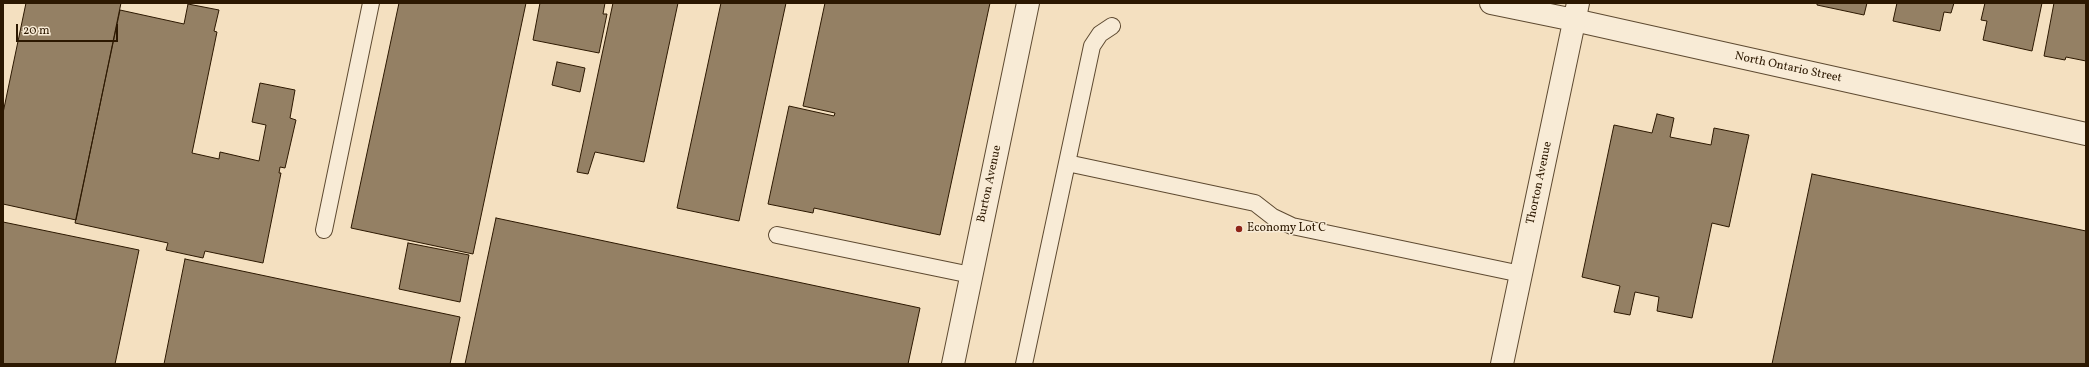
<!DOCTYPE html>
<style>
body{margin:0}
#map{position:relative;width:2089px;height:367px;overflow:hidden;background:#f4e0c0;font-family:Vollkorn,serif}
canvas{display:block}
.frame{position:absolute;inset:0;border:4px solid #2c1801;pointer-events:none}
.scale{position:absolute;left:16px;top:24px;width:102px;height:18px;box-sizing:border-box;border:2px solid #2c1801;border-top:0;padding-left:5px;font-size:12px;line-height:14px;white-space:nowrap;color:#2c1801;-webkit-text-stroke:3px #f8ebd6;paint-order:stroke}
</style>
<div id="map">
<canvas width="2089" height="367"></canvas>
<div class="frame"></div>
<div class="scale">20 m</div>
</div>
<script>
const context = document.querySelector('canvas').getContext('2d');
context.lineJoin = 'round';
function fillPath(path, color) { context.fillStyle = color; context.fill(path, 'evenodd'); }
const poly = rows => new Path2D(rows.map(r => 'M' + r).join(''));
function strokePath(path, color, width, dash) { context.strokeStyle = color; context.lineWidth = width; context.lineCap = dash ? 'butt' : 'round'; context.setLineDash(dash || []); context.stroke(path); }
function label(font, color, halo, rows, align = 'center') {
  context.font = font + ' Vollkorn,serif'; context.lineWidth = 3; context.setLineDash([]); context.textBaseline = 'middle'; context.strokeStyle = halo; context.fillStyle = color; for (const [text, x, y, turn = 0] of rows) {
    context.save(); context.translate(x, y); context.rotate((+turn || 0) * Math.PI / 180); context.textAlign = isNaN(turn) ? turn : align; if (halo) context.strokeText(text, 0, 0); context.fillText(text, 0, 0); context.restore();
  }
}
const building = poly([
 [26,3,121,3,76,220,3,204,3,113,26,3],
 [399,3,526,3,473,254,351,228,399,3],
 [540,3,605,3,603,14,607,14,599,53,533,40,540,3],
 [613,3,678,3,644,162,595,152,588,174,577,172,613,3],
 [721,3,786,3,739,221,677,208,721,3],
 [825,3,990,3,940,235,814,208,813,213,768,204,789,106,834,116,835,113,803,106,825,3],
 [1817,3,1867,3,1864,15,1817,5,1817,3],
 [1897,3,1954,3,1951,13,1944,12,1940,31,1893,21,1897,3],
 [1985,3,2042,3,2032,51,1983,40,1987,21,1981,20,1985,3],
 [2054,3,2086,3,2086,61,2066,57,2065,60,2044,56,2054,3],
 [188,4,219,10,214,31,217,32,192,153,219,159,220,152,259,161,266,125,252,122,260,83,295,90,290,118,296,120,285,168,280,167,279,173,281,173,263,263,205,251,203,258,166,250,168,243,75,223,120,10,184,24,188,4],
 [557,62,585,68,580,92,552,85,557,62],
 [1657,114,1674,118,1670,137,1711,145,1714,128,1749,135,1729,227,1712,223,1692,318,1657,311,1659,297,1635,292,1630,315,1614,312,1620,286,1582,277,1614,125,1652,133,1657,114],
 [1812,174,2086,231,2086,364,1772,364,1812,174],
 [496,218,920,308,908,364,465,364,496,218],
 [3,222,139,250,115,364,3,364,3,222],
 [408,243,469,255,460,302,399,289,408,243],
 [185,259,460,317,450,364,164,364,185,259]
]);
fillPath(building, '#948064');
strokePath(building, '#2c1801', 1);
const service = poly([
 [1067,163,1255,203,1273,217,1292,226,1521,274],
 [324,230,371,3],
 [777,235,971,275],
 [1024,364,1092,46,1100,34,1112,26]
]);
const minor = poly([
 [1574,20,2086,134],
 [953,364,1028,3]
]);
const tertiary = poly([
 [1491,3,1574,20],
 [1502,364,1578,3]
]);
strokePath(service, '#5e4a31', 18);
strokePath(minor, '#5e4a31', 24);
strokePath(tertiary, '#5e4a31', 24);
strokePath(service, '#f8ebd6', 16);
strokePath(minor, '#f8ebd6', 22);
strokePath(tertiary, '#f8ebd6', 22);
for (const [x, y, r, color] of [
 [1239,229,4,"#8f2418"]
]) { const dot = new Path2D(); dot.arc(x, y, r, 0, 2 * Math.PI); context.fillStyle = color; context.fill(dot); strokePath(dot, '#f8ebd6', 1.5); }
label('12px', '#2c1801', '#f8ebd6', [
 ["North Ontario Street",1788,68,12],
 ["Thorton Avenue",1540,183,-78],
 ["Burton Avenue",990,184,-78]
]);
label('12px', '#2c1801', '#f8ebd6', [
 ["Economy Lot C",1247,229]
], 'left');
</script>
